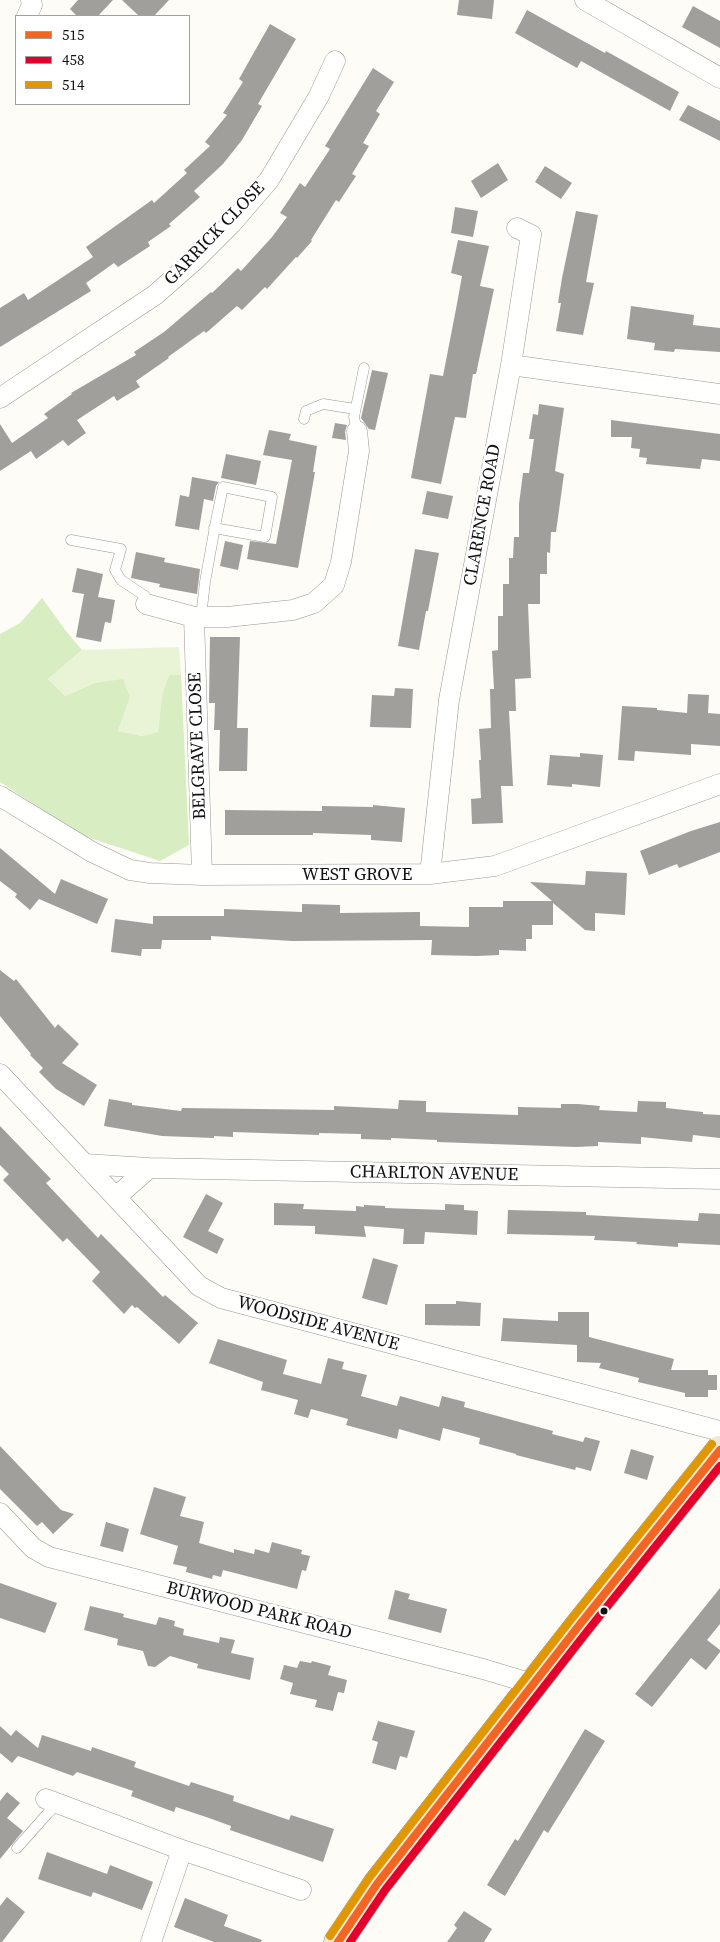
<!DOCTYPE html>
<style>
body{margin:0}
#map{position:relative;width:720px;height:1942px;overflow:hidden;background:#fdfcf7;font-family:"Source Serif 4",serif}
canvas{display:block}
.legend{position:absolute;left:15px;top:15px;width:175px;height:90px;box-sizing:border-box;background:#fff;border:1px solid #a0a0a0;margin:0;padding:6px 9px;list-style:none;font-size:15px;color:#111}
.legend li{display:flex;align-items:center;gap:10px;height:25px}
.legend b{width:25px;border:1px solid #a0a0a0}
</style>
<div id="map">
<canvas width="720" height="1942"></canvas>
<ul class="legend">
<li><b style="height:6px;background:#f26522"></b>515</li>
<li><b style="height:6px;background:#e4002b"></b>458</li>
<li><b style="height:6px;background:#e09702"></b>514</li>
</ul>
</div>
<script>
const context = document.querySelector('canvas').getContext('2d');
context.lineJoin = 'round';
function fillPath(path, color) { context.fillStyle = color; context.fill(path, 'evenodd'); }
const poly = rows => new Path2D(rows.map(r => 'M' + r).join(''));
function strokePath(path, color, width, dash) { context.strokeStyle = color; context.lineWidth = width; context.lineCap = dash ? 'butt' : 'round'; context.setLineDash(dash || []); context.stroke(path); }
function label(font, color, halo, rows, align = 'center') {
  context.font = font + ' "Source Serif 4",serif'; context.lineWidth = 5; context.setLineDash([]); context.textBaseline = 'middle'; context.strokeStyle = halo; context.fillStyle = color; for (const [text, x, y, turn = 0] of rows) {
    context.save(); context.translate(x, y); context.rotate((+turn || 0) * Math.PI / 180); context.textAlign = isNaN(turn) ? turn : align; if (halo) context.strokeText(text, 0, 0); context.fillText(text, 0, 0); context.restore();
  }
}
fillPath(poly([
 [179,647,181,675,169,675,162,695,158,732,142,736,118,731,130,697,95,683,65,696,48,679,82,650]
]), '#e8f4d5');
fillPath(poly([
 [42,598,66,631,82,650,48,679,65,696,95,683,123,679,130,697,118,731,142,736,158,732,162,695,169,675,181,675,189,845,160,861,81,835,0,782,0,634,20,623]
]), '#d9edc3');
fillPath(poly([
 [78,0,113,0,98,16,77,16,70,9],
 [122,0,169,0,154,16,139,16],
 [459,0,494,0,492,19,457,15],
 [693,6,720,21,720,48,682,27],
 [527,10,605,53,606,51,679,92,670,111,581,61,577,68,515,33],
 [270,24,296,39,258,104,262,106,242,140,223,164,194,191,200,197,169,224,171,226,148,242,150,246,118,267,114,263,86,283,91,291,0,347,0,308,24,293,28,300,93,257,86,247,152,200,154,203,187,173,184,170,210,146,205,142,227,115,223,113,243,82,239,79],
 [373,68,394,82,376,111,380,114,363,143,369,146,352,174,356,176,339,202,336,200,311,240,312,241,297,258,296,257,267,289,265,287,242,310,237,306,206,333,204,331,168,357,169,358,136,381,140,387,117,401,114,396,77,420,86,433,68,446,63,440,36,459,31,451,0,471,0,424,12,443,48,418,44,414,72,394,71,393,136,355,134,352,164,332,211,292,212,293,238,268,241,271,272,237,287,217,280,213,300,183,305,187,330,149,325,146],
 [688,105,720,121,720,141,679,120],
 [498,163,508,180,481,198,471,181],
 [545,166,572,183,561,199,535,182],
 [455,207,478,211,473,237,451,233],
 [576,211,598,215,586,282,594,283,583,335,556,331,561,303,558,303,562,278],
 [458,240,489,246,480,286,494,289,476,374,473,374,466,418,455,417,441,484,411,478,430,374,443,376,456,309,462,276,451,273],
 [631,306,694,315,693,325,720,328,720,352,675,349,674,352,654,350,655,343,627,339],
 [372,370,388,373,375,430,369,429,361,418],
 [539,404,564,408,555,471,564,474,556,532,551,532,550,553,547,552,547,574,540,574,540,604,528,604,531,678,515,679,516,711,509,711,513,786,501,786,503,823,472,824,471,799,481,798,479,760,481,760,479,729,491,728,490,689,494,689,492,651,498,650,498,616,503,616,503,584,509,584,509,558,513,558,514,537,519,537,519,504,523,473,529,473,534,439,529,439,533,414,538,415],
 [611,420,720,434,720,461,702,459,700,469,646,464,647,458,639,457,640,449,631,448,632,437,611,437],
 [335,423,347,425,345,432,346,440,332,438],
 [269,430,291,434,289,440,317,446,313,472,315,472,298,568,247,559,250,541,276,544,292,460,263,455],
 [226,454,261,461,256,485,221,478],
 [192,477,219,482,216,486,213,501,204,499,199,530,175,526,180,495,189,497],
 [427,491,453,496,448,519,422,514],
 [225,541,243,545,238,570,220,566],
 [415,549,439,553,428,611,426,611,419,650,398,646],
 [136,552,165,558,164,562,200,569,197,594,159,587,160,584,131,578],
 [77,568,103,574,98,597,115,600,111,623,105,622,101,642,76,637,84,594,90,595,72,592],
 [210,637,240,637,237,728,248,728,247,771,219,771,220,730,214,730,215,703,209,703],
 [395,688,413,689,411,728,370,727,372,695,394,696],
 [688,694,709,695,708,713,720,714,720,746,691,744,691,755,635,751,634,761,618,760,622,706,657,708,657,710,687,713],
 [580,753,603,755,600,787,572,784,572,787,547,785,550,755,580,757],
 [373,805,405,808,402,842,371,840,371,835,313,833,313,835,225,835,225,810,322,811,322,806,373,807],
 [720,822,720,852,679,868,677,864,649,875,640,851,691,831],
 [0,848,55,894,61,879,108,899,97,924,39,899,30,910,15,897,17,894,0,881],
 [586,871,627,873,625,915,595,913,595,931,585,930,553,903,553,925,532,925,532,939,526,939,526,951,499,950,499,955,477,956,431,955,432,940,292,941,211,936,211,940,162,940,161,949,142,949,141,956,111,952,115,919,153,924,153,916,224,916,224,909,302,912,302,904,340,905,340,913,420,912,420,926,469,927,469,907,503,907,503,901,552,901,530,882,585,885],
 [0,970,14,981,16,979,55,1028,58,1024,79,1044,62,1063,97,1085,84,1106,56,1089,39,1072,43,1068,30,1055,31,1054,0,1016],
 [109,1099,132,1103,132,1105,181,1111,182,1108,334,1110,334,1106,398,1109,399,1100,426,1101,426,1112,518,1115,518,1107,561,1108,561,1104,578,1104,600,1106,599,1110,637,1112,638,1101,666,1102,666,1108,703,1112,703,1114,720,1115,720,1138,693,1135,692,1142,641,1137,641,1144,598,1142,598,1146,576,1147,437,1142,437,1140,391,1138,391,1140,361,1139,361,1134,319,1133,319,1135,233,1132,233,1137,214,1136,214,1138,162,1136,104,1126],
 [0,1126,51,1179,46,1183,98,1238,101,1234,163,1297,165,1295,198,1323,179,1344,137,1307,135,1308,132,1305,124,1314,92,1281,100,1272,67,1238,63,1242,3,1180,9,1174,0,1165],
 [206,1194,223,1203,208,1231,224,1239,217,1254,183,1237],
 [274,1203,304,1204,303,1209,356,1211,356,1206,364,1207,364,1205,385,1206,385,1208,445,1210,445,1204,464,1205,464,1210,478,1211,477,1235,425,1232,424,1244,403,1244,404,1229,364,1226,366,1237,315,1234,315,1226,274,1225],
 [508,1210,586,1212,586,1215,698,1221,699,1213,720,1214,720,1245,678,1243,678,1247,636,1244,637,1242,594,1240,595,1236,507,1234],
 [373,1258,398,1265,387,1305,362,1298],
 [456,1301,481,1303,480,1326,425,1325,425,1304,456,1304],
 [558,1312,589,1312,589,1337,674,1359,671,1370,708,1370,708,1375,717,1375,717,1390,708,1390,708,1397,685,1397,685,1393,638,1382,639,1378,599,1368,601,1363,577,1362,577,1345,501,1341,503,1318,558,1321],
 [218,1339,287,1360,283,1374,321,1384,328,1358,344,1362,342,1369,367,1375,361,1396,397,1406,400,1396,439,1407,442,1396,465,1402,464,1407,553,1431,552,1434,583,1442,585,1437,600,1441,591,1471,576,1467,575,1470,516,1455,516,1454,479,1444,480,1438,443,1428,440,1441,399,1429,397,1439,346,1425,348,1419,311,1409,308,1418,294,1414,298,1400,261,1390,263,1382,209,1363],
 [0,1446,61,1510,74,1514,53,1534,42,1522,37,1526,0,1489],
 [631,1449,654,1456,647,1480,624,1473],
 [154,1487,186,1497,180,1516,204,1522,199,1543,234,1553,234,1549,254,1554,255,1549,269,1553,272,1542,302,1550,301,1554,310,1556,306,1571,302,1570,297,1589,223,1570,221,1577,213,1575,212,1579,186,1572,187,1567,173,1564,178,1546,140,1534],
 [106,1522,129,1529,123,1552,100,1546],
 [0,1583,57,1603,45,1633,0,1618],
 [720,1588,720,1624,707,1640,720,1650,720,1652,706,1670,691,1658,652,1707,635,1694],
 [395,1590,410,1594,408,1599,447,1609,441,1633,388,1619],
 [90,1606,124,1614,123,1617,156,1625,159,1617,175,1621,174,1626,184,1629,183,1635,219,1643,220,1637,235,1640,231,1653,254,1658,250,1680,197,1668,198,1664,170,1656,155,1667,148,1666,143,1651,117,1645,118,1639,84,1630],
 [300,1661,311,1663,312,1661,331,1666,328,1675,347,1680,344,1693,338,1692,333,1711,315,1707,317,1700,290,1694,293,1683,280,1679,284,1665,297,1668],
 [378,1721,415,1731,407,1758,400,1756,396,1770,372,1763,378,1742,372,1740],
 [0,1726,11,1736,16,1730,38,1748,42,1735,91,1751,92,1747,136,1762,134,1767,189,1786,191,1782,234,1796,233,1801,289,1820,291,1815,334,1829,323,1862,230,1830,231,1826,209,1818,176,1807,174,1812,158,1806,131,1796,133,1791,77,1772,73,1776,18,1756,12,1763,0,1753],
 [585,1729,605,1741,548,1833,544,1830,505,1896,487,1885,515,1839,518,1841],
 [7,1792,20,1803,7,1818,23,1831,0,1859,0,1801],
 [47,1852,107,1874,110,1865,153,1882,142,1910,93,1892,91,1897,38,1879],
 [7,1897,25,1912,2,1942,0,1942,0,1906],
 [185,1898,228,1915,224,1926,262,1940,261,1942,214,1942,174,1927],
 [464,1911,492,1929,484,1942,447,1942,457,1928,454,1925]
]), '#a19f9c');
const service = poly([
 [304,419,306,411,323,404,355,409],
 [357,431,354,417,364,368],
 [71,540,121,549,115,570,121,580,145,596,146,604],
 [201,617,205,582,216,521,223,487,272,497,265,537,214,528],
 [17,1848,48,1813,58,1804]
]);
const minor = poly([
 [585,0,720,78],
 [27,16,32,5,31,0],
 [511,365,531,235,517,228],
 [0,398,155,295,196,259,232,223,269,180,319,96,335,61],
 [146,604,194,617,227,617,293,610,314,603,334,585,341,562,359,451,357,431],
 [194,617,202,875],
 [0,796,92,852,130,870,150,873,202,875,430,874,495,866,720,784],
 [430,874,449,700,511,365,720,394],
 [0,1074,199,1286,221,1298,720,1431],
 [85,1164,149,1168,720,1179],
 [116,1197,149,1168],
 [0,1513,33,1548,49,1557,483,1669,533,1684],
 [46,1799,182,1850,301,1890],
 [151,1942,182,1850]
]);
const primary = poly([
 [338,1942,377,1884,581,1623,720,1450]
]);
strokePath(service, '#979795', 11);
strokePath(minor, '#979795', 21);
strokePath(primary, '#858482', 29);
strokePath(service, '#fffffe', 10);
strokePath(minor, '#fffffe', 20);
strokePath(primary, '#eee8da', 28);
strokePath(poly([
 [338,1942,377,1884,581,1623,720,1450]
]), '#f26522', 8);
strokePath(poly([
 [350,1942,385,1890,589,1629,720,1466]
]), '#e4002b', 8);
strokePath(poly([
 [330,1936,369,1878,573,1617,712,1444]
]), '#e09702', 8);
for (const [x, y, r, color] of [
 [604,1611,4.5,"#111"]
]) { const dot = new Path2D(); dot.arc(x, y, r, 0, 2 * Math.PI); context.fillStyle = color; context.fill(dot); strokePath(dot, '#fff', 2); }
label('18px', '#111', '#fff', [
 ["GARRICK CLOSE",215,234,-46],
 ["CLARENCE ROAD",483,515,-80],
 ["BELGRAVE CLOSE",198,746,-92],
 ["WEST GROVE",357,875],
 ["CHARLTON AVENUE",434,1174,1],
 ["WOODSIDE AVENUE",318,1324,15],
 ["BURWOOD PARK ROAD",259,1611,14]
]);
</script>
